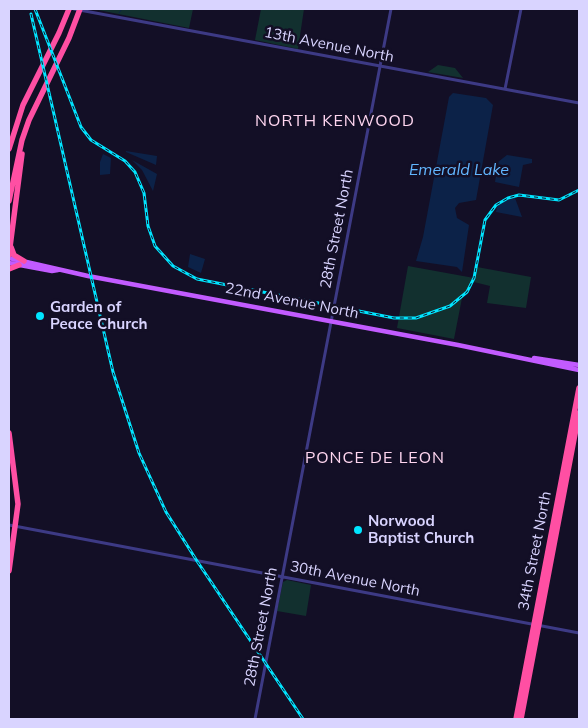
<!DOCTYPE html>
<style>
body{margin:0}
#map{position:relative;width:588px;height:728px;overflow:hidden;background:#130f26;font-family:Mulish,sans-serif}
canvas{display:block}
.frame{position:absolute;inset:0;border:10px solid #d9d4ff;pointer-events:none}
</style>
<div id="map">
<canvas width="588" height="728"></canvas>
<div class="frame"></div>
</div>
<script>
const context = document.querySelector('canvas').getContext('2d');
context.lineJoin = 'round';
function fillPath(path, color) { context.fillStyle = color; context.fill(path, 'evenodd'); }
const poly = rows => new Path2D(rows.map(r => 'M' + r).join(''));
function strokePath(path, color, width, dash) { context.strokeStyle = color; context.lineWidth = width; context.lineCap = dash ? 'butt' : 'round'; context.setLineDash(dash || []); context.stroke(path); }
function label(font, color, halo, rows, align = 'center') {
  context.font = font + ' Mulish,sans-serif'; context.lineWidth = 5; context.setLineDash([]); context.textBaseline = 'middle'; context.strokeStyle = halo; context.fillStyle = color; for (const [text, x, y, turn = 0] of rows) {
    context.save(); context.translate(x, y); context.rotate((+turn || 0) * Math.PI / 180); context.textAlign = isNaN(turn) ? turn : align; if (halo) context.strokeText(text, 0, 0); context.fillText(text, 0, 0); context.restore();
  }
}
fillPath(poly([
 [93,9,193,9,189,28],
 [261,9,304,9,298,49,255,40],
 [438,65,455,68,463,78,428,72],
 [408,266,474,278,462,298,454,339,397,328],
 [477,267,531,277,526,308,487,303,490,286,474,282],
 [287,580,311,585,306,616,277,611,283,582]
]), '#12302f');
fillPath(poly([
 [453,93,486,98,493,105,476,200,459,203,455,208,457,218,469,225,462,272,457,267,416,261,423,237,449,97],
 [126,151,157,156,156,165,126,152],
 [103,154,111,158,110,174,100,175,100,162],
 [507,155,532,159,532,163,523,165,519,187,495,182,498,162],
 [132,160,157,174,153,191,142,170],
 [511,197,515,198,522,217,496,212,497,206],
 [190,254,205,259,201,273,188,267]
]), '#0c2248');
strokePath(poly([
 [119,13,122,9]
]), '#0c2248', 1);
strokePath(poly([
 [74,9,579,103],
 [505,89,521,9],
 [9,525,579,633],
 [255,719,391,9]
]), '#3d3a85', 3);
strokePath(poly([
 [9,258,88,276,458,345,579,370],
 [9,263,52,271,58,270],
 [534,358,579,365]
]), '#c25bff', 4.5);
strokePath(poly([
 [9,149,23,105,59,33,69,9],
 [9,201,22,140,29,120,69,38,80,9],
 [11,247,14,255,24,261],
 [9,255,22,154],
 [9,269,19,265],
 [9,433,18,504,9,571],
 [516,719,579,388],
 [521,719,579,413]
]), '#ff4fa3', 5.5);
const rail = poly([
 [35,9,81,127,91,140,125,161,135,172,144,193,148,226,155,246,173,266,197,279,394,318,416,318,450,306,467,292,474,278,485,220,496,205,508,198,519,195,559,200,579,190],
 [31,14,113,372,139,453,166,512,197,561,303,719]
]);
strokePath(rail, '#00e5ff', 3);
strokePath(rail, '#130f26', 1, [4]);
for (const [x, y, r, color] of [
 [40,316,5,"#00e5ff"],
 [358,530,5,"#00e5ff"]
]) { const dot = new Path2D(); dot.arc(x, y, r, 0, 2 * Math.PI); context.fillStyle = color; context.fill(dot); strokePath(dot, '#130f26', 2); }
label('15px', '#d9d4ff', '#130f26', [
 ["13th Avenue North",329,45,11],
 ["28th Street North",337,229,-79],
 ["22nd Avenue North",292,301,11],
 ["34th Street North",535,551,-79],
 ["30th Avenue North",355,579,11],
 ["28th Street North",261,627,-79]
]);
label('bold 15px', '#d9d4ff', '#130f26', [
 ["Garden of",50,307],
 ["Peace Church",50,324],
 ["Norwood",368,521],
 ["Baptist Church",368,538]
], 'left');
context.letterSpacing = '1px';
label('16px', '#ffd6f0', '#130f26', [
 ["NORTH KENWOOD",335,121],
 ["PONCE DE LEON",375,458]
]);
context.letterSpacing = '0px';
label('italic 16px', '#62b6ff', '#130f26', [
 ["Emerald Lake",459,170]
]);
</script>
